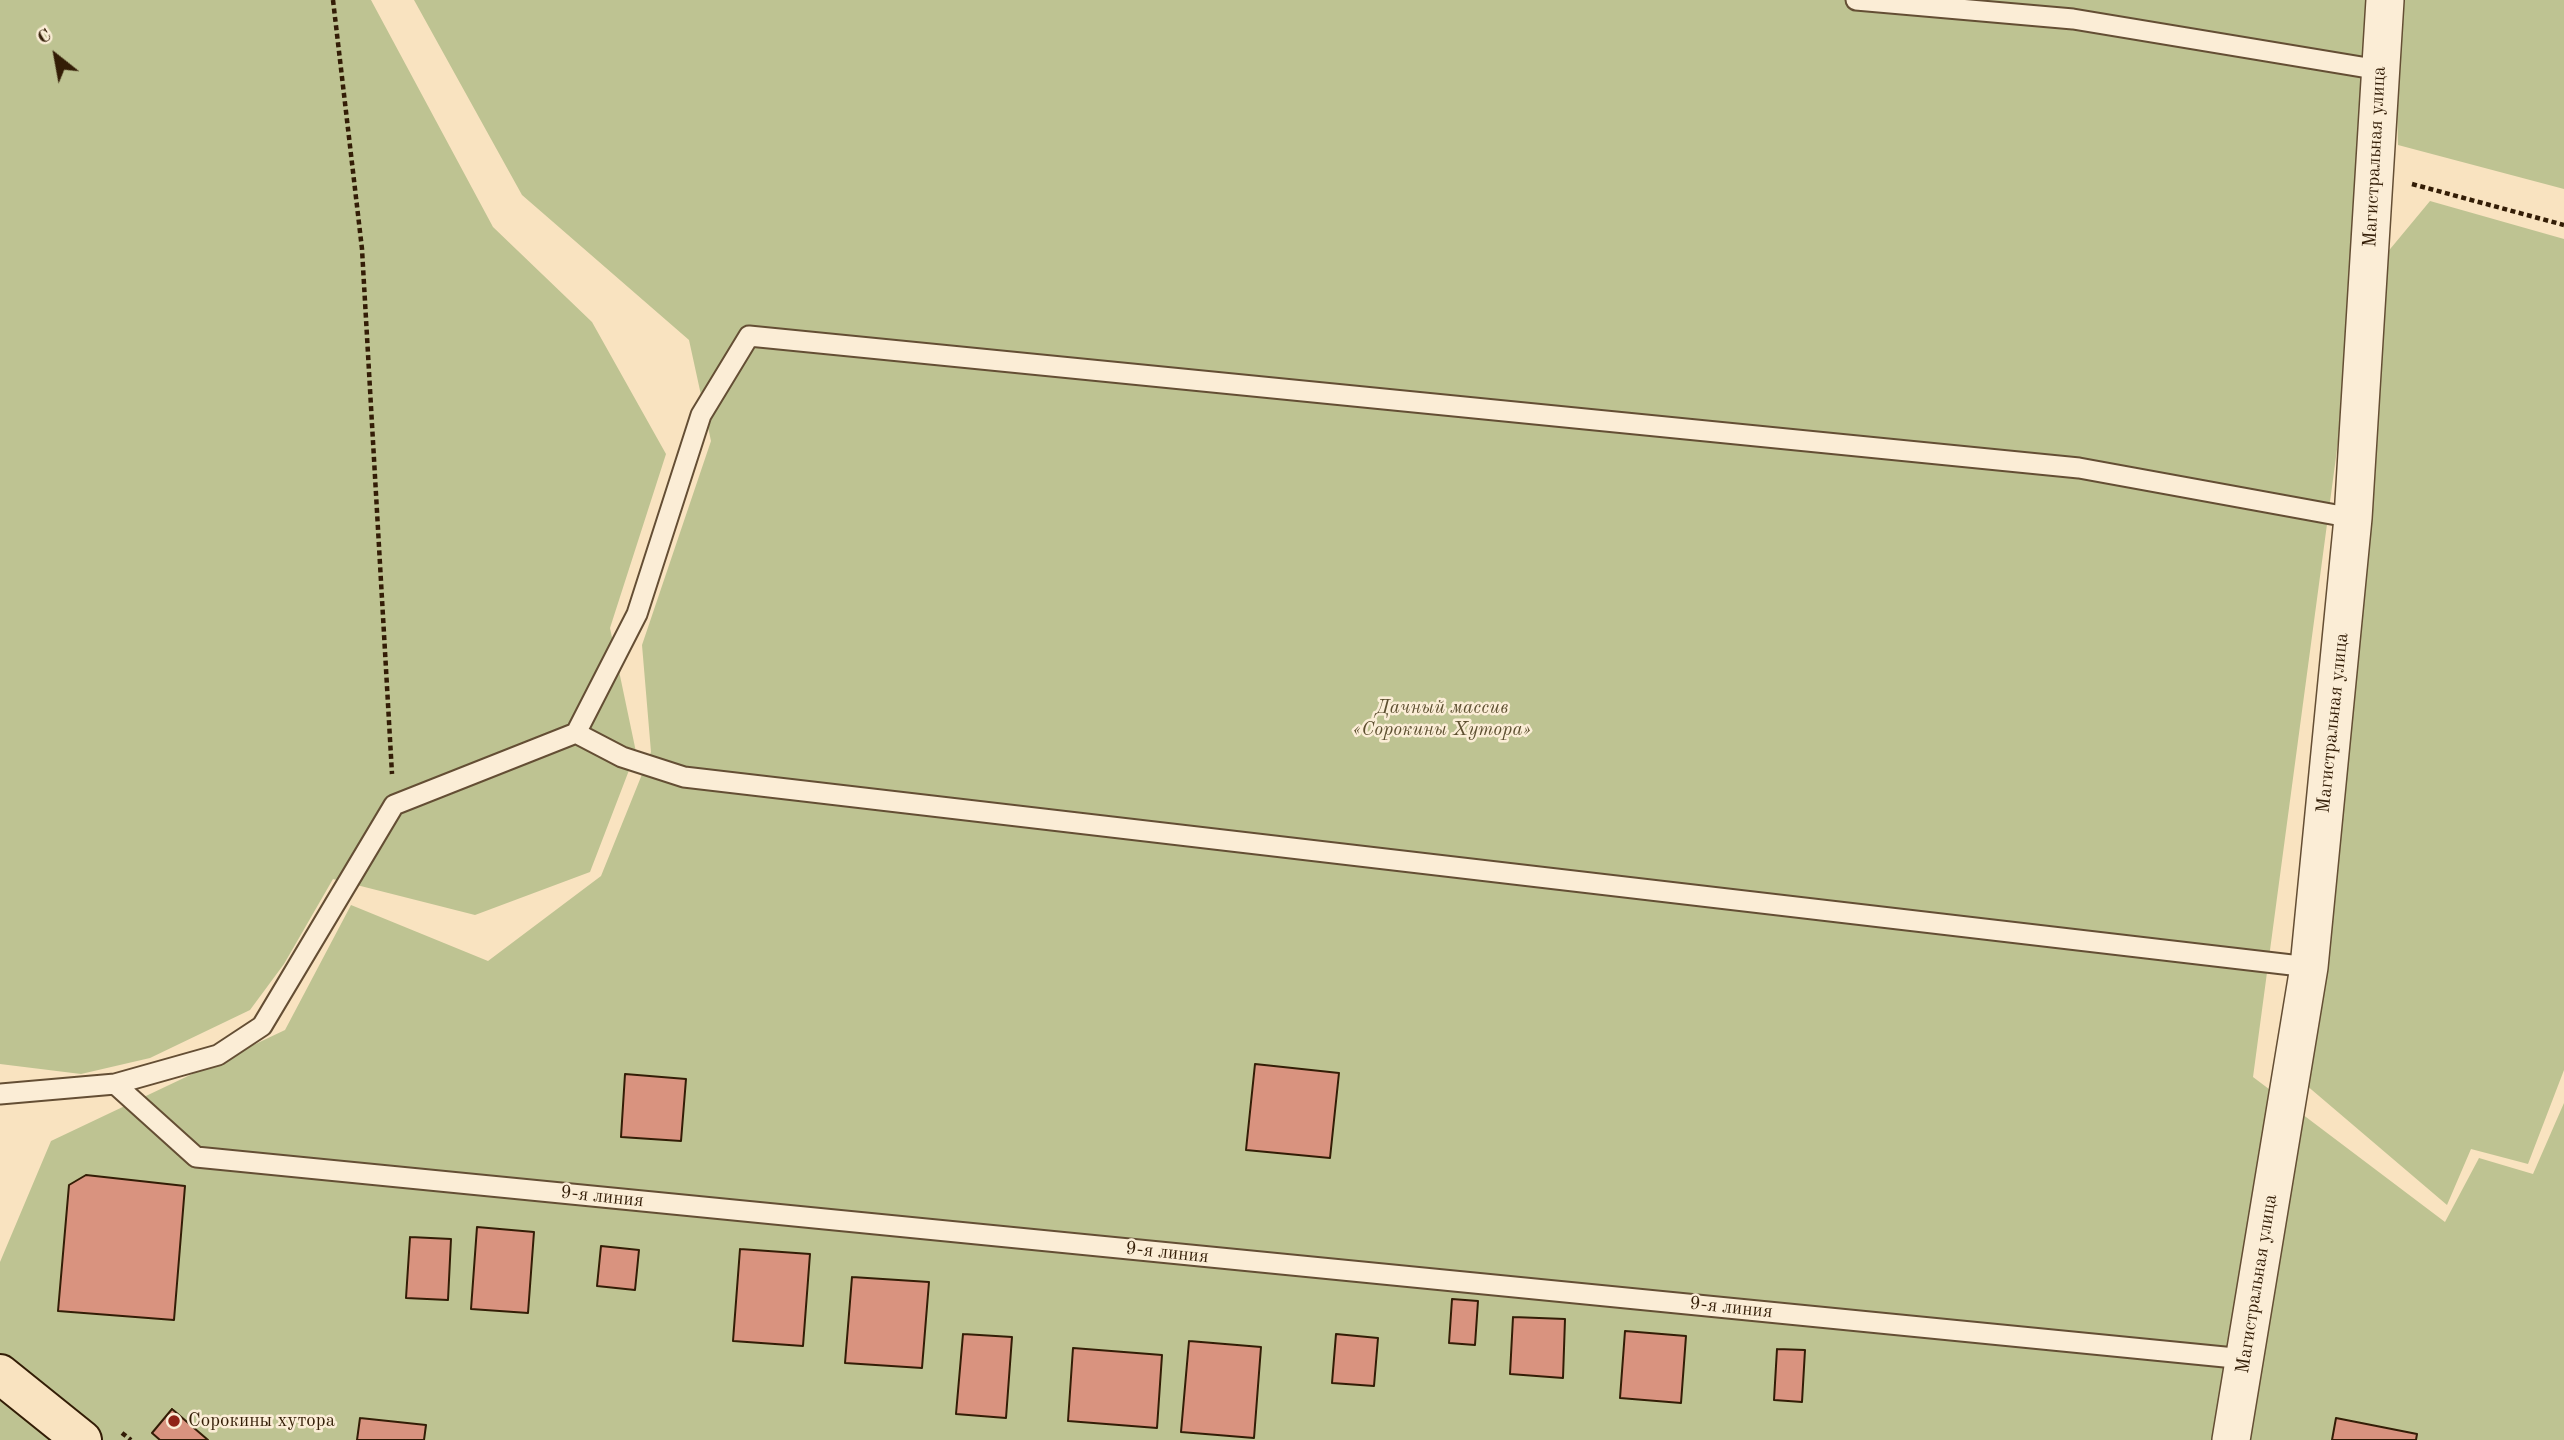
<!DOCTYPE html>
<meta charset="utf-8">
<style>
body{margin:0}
#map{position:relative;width:2564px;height:1440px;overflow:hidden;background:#f9e3c0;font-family:"Old Standard TT",serif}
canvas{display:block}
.north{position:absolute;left:21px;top:21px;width:70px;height:70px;-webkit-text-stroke:5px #fbedd6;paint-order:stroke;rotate:329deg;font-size:19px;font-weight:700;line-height:28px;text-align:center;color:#331d06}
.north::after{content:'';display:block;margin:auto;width:24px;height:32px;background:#331d06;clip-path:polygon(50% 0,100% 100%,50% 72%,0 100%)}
</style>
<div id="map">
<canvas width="2564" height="1440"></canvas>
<div class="north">С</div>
</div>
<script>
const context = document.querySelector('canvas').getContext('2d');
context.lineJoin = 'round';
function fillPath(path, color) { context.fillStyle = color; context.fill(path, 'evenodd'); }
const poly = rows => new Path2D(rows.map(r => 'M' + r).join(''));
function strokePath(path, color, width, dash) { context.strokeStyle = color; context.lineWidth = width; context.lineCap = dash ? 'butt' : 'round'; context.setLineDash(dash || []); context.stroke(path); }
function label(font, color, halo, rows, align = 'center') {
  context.font = font + ' "Old Standard TT",serif'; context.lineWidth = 5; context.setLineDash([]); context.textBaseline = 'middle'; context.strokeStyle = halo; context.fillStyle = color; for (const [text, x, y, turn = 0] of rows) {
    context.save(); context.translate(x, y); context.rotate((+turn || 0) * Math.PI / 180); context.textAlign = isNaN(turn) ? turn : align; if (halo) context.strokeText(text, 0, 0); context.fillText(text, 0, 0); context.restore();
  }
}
fillPath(poly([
 [0,0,371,0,493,227,592,322,666,454,610,628,636,752,590,872,475,915,333,879,284,964,250,1010,150,1058,81,1074,0,1064],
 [414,0,2564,0,2564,189,2398,145,2396,77,2374,173,2253,1077,2445,1222,2479,1158,2533,1174,2564,1103,2564,1440,0,1440,0,1262,51,1141,285,1030,351,905,488,961,601,876,651,752,642,645,711,441,689,340,522,195],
 [2430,201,2564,239,2564,1070,2528,1164,2471,1149,2447,1205,2292,1073,2386,254]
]), '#bec392');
const building = poly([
 [1255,1064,1339,1073,1330,1158,1246,1150,1255,1064],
 [625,1074,686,1079,681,1141,621,1137,625,1074],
 [86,1175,185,1186,174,1320,58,1311,69,1185,86,1175],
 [477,1227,534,1232,528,1313,471,1309,477,1227],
 [410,1237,451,1239,448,1300,406,1298,410,1237],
 [601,1246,639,1250,635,1290,597,1286,601,1246],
 [740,1249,810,1254,803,1346,733,1341,740,1249],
 [852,1277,929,1282,922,1368,845,1363,852,1277],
 [1452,1299,1478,1301,1475,1345,1449,1343,1452,1299],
 [1513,1317,1565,1319,1563,1378,1510,1374,1513,1317],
 [1625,1331,1686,1336,1681,1403,1620,1398,1625,1331],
 [963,1334,1012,1337,1006,1418,956,1414,963,1334],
 [1336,1334,1378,1338,1374,1386,1332,1383,1336,1334],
 [1189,1341,1261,1347,1254,1438,1181,1432,1189,1341],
 [1073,1348,1162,1355,1157,1428,1068,1421,1073,1348],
 [1777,1349,1805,1350,1802,1402,1774,1400,1777,1349],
 [172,1409,208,1440,160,1440,152,1433,172,1409],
 [360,1418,426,1425,424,1440,357,1440,360,1418],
 [2336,1418,2417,1434,2416,1440,2332,1440,2336,1418]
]);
fillPath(building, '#d9937f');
strokePath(building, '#331d06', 2);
const lane = poly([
 [1856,0,2073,19,2380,70],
 [576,733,622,757,684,777,2309,967],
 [115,1084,196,1157,2245,1359],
 [0,1094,115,1084,218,1055,262,1026,394,805,576,733,637,614,701,415,749,336,2079,468,2353,518]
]);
const street = poly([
 [2231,1440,2309,967,2353,518,2385,0]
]);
const primary = poly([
 [0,1374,82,1440]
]);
strokePath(lane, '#644e34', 23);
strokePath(street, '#644e34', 40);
strokePath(primary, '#331d06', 42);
strokePath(poly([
 [333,0,362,249,392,774],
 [2412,184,2564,225],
 [122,1433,131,1440]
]), '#331d06', 4.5, [5, 3.5]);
strokePath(lane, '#fbedd6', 19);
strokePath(street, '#fbedd6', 37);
strokePath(primary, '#f9e3c0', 38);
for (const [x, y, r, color] of [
 [174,1421,7,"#8f2418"]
]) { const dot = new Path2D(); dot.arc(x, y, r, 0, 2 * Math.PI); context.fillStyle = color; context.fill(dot); strokePath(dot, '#fbedd6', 2.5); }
label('19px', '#331d06', '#fbedd6', [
 ["Магистральная улица",2375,157,-87],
 ["Магистральная улица",2333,723,-84],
 ["9-я линия",602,1197,6],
 ["9-я линия",1167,1253,6],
 ["Магистральная улица",2257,1284,-81],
 ["9-я линия",1731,1308,6]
]);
label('italic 19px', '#5d4f30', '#fbedd6', [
 ["Дачный массив",1442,708],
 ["«Сорокины Хутора»",1442,730]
]);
label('19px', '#331d06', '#fbedd6', [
 ["Сорокины хутора",188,1421]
], 'left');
</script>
